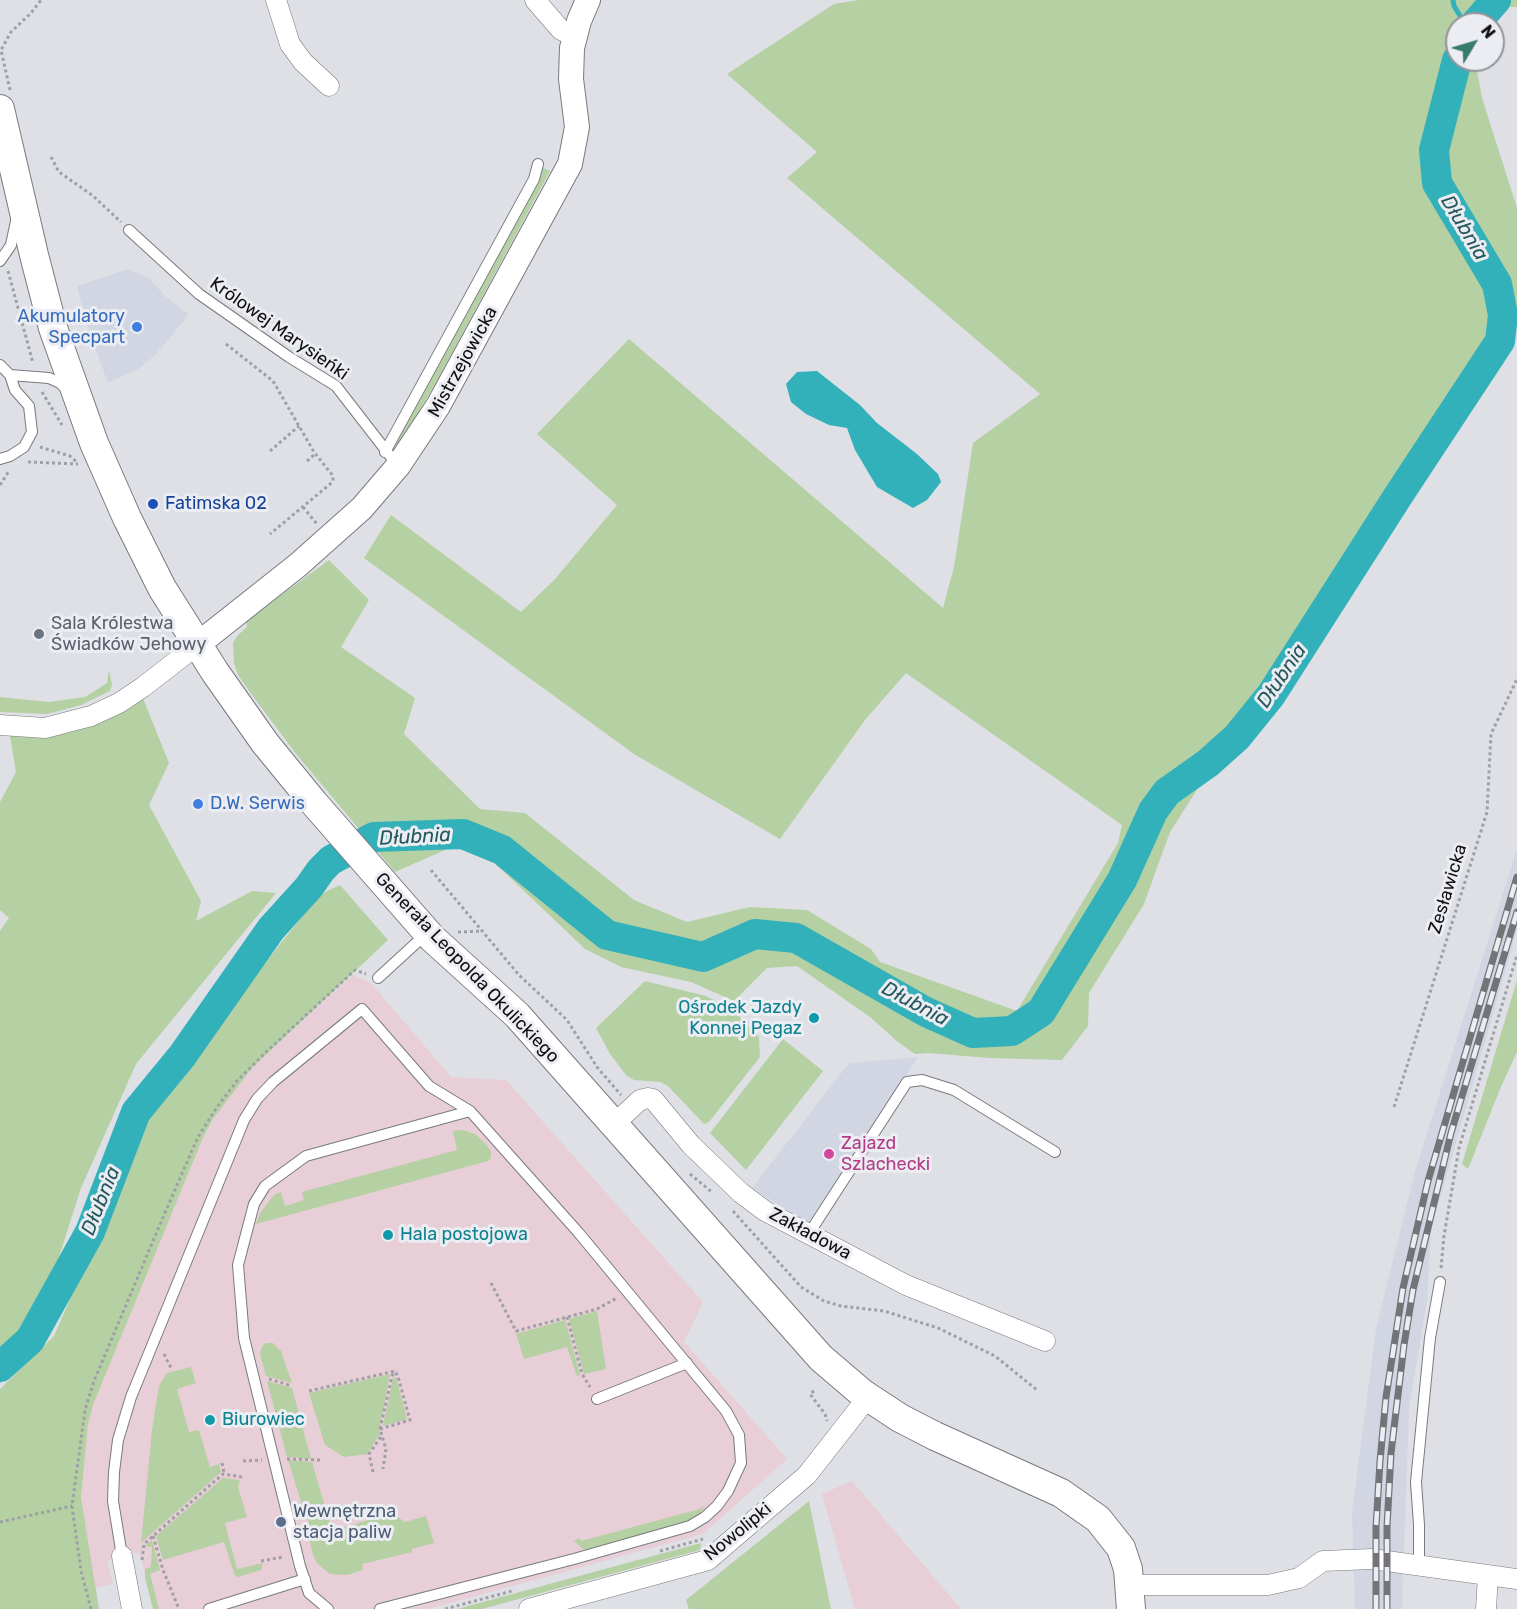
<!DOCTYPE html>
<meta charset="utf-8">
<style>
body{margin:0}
#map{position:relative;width:1517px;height:1609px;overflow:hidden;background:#dee0e5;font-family:Rubik,sans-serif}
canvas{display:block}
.north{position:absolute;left:1445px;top:12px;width:60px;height:60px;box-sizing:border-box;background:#ebedf3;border:2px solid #939499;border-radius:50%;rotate:52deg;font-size:16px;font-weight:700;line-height:24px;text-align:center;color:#0f0f11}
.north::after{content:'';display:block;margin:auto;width:21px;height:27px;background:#387b6d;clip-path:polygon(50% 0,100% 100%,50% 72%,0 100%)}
</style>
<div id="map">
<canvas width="1517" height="1609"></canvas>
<div class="north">N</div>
</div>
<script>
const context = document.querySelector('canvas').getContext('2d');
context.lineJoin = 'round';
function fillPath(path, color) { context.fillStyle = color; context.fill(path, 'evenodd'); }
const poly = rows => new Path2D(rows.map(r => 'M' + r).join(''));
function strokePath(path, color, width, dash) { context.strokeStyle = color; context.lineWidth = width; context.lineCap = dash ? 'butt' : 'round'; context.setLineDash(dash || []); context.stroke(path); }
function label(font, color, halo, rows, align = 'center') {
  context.font = font + ' Rubik,sans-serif'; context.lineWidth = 6; context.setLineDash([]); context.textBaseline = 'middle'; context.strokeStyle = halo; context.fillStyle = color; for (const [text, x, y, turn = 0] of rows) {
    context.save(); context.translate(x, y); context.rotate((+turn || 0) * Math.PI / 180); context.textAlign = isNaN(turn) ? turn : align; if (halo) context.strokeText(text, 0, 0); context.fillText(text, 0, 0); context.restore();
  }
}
fillPath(poly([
 [128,269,149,278,165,296,188,314,184,321,155,355,140,368,108,383,88,328,77,286],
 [1517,849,1517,930,1431,1230,1427,1301,1409,1409,1402,1609,1355,1609,1352,1512,1376,1329,1415,1171],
 [918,1057,809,1224,752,1188,849,1063]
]), '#d2d6e3');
fillPath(poly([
 [353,975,371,983,451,1077,506,1080,703,1302,684,1342,787,1459,703,1534,428,1609,155,1609,139,1552,107,1561,113,1584,95,1588,81,1498,88,1424,93,1405,202,1140,220,1109,252,1068],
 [852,1481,961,1609,855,1609,822,1494]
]), '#e8ced6');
fillPath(poly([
 [859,0,1517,0,1517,7,1506,7,1488,24,1457,24,1457,60,1475,60,1482,98,1517,208,1517,323,1421,439,1170,832,1144,904,1089,993,1088,1026,1062,1060,990,1058,927,1053,915,1054,898,1042,870,1017,797,966,767,968,734,1001,691,982,621,967,585,949,481,850,452,847,395,872,297,755,252,695,238,675,234,663,233,643,237,636,247,627,246,621,329,560,369,600,341,647,415,698,404,734,480,809,525,813,634,900,687,922,750,907,807,910,871,949,880,962,1017,1011,1118,843,1122,825,906,673,865,720,780,839,634,754,364,558,391,515,521,612,555,579,617,505,537,434,629,339,943,608,954,567,973,443,1040,394,787,178,817,152,727,74,834,4],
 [543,168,550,171,439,377,412,423,396,446,396,442],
 [109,670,112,685,110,691,81,705,47,714,0,712,0,697,49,702,85,697,107,683],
 [142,696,169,763,149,805,201,901,196,921,252,891,276,893,136,1064,81,1188,57,1263,16,1340,0,1353,0,931,9,918,0,910,0,802,16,772,10,736,42,736],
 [340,885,388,940,252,1068,213,1119,202,1140,93,1405,88,1424,81,1498,99,1609,0,1609,0,1389,54,1336,147,1122,231,1006,284,939,321,894],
 [1517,980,1517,1052,1500,1089,1468,1169,1462,1164],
 [645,981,706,996,733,1010,759,1037,760,1057,709,1122,704,1124,668,1086,660,1082,634,1080,626,1075,610,1054,596,1028],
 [783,1039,823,1071,746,1170,710,1133],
 [463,1130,475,1134,486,1144,491,1152,491,1158,488,1161,256,1224,260,1213,274,1195,281,1192,285,1206,304,1200,302,1192,457,1150,453,1131],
 [597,1311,606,1369,584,1374,569,1319],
 [565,1320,580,1375,577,1376,567,1347,524,1359,516,1334],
 [266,1343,273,1343,281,1351,292,1383,266,1376,260,1354,262,1346],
 [191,1367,196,1383,177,1389,189,1432,199,1430,210,1467,219,1464,221,1472,141,1543,152,1430,159,1386,167,1373],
 [390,1374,379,1431,380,1434,367,1454,344,1457,325,1445,309,1393],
 [396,1377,407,1419,383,1426,393,1378],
 [267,1381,292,1388,311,1459,287,1457],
 [288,1460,312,1462,332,1531,382,1516,380,1508,389,1511,405,1522,426,1516,434,1543,412,1549,412,1552,362,1564,363,1570,347,1575,330,1574,317,1563,313,1555,309,1537,312,1536,306,1513,315,1509,313,1505,304,1511],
 [223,1478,240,1480,238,1487,247,1517,225,1523,237,1569,263,1563,261,1570,238,1577,235,1576,224,1542,163,1560,156,1536],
 [809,1501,831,1609,689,1609,686,1600],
 [705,1505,698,1516,683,1523,609,1544,584,1550,574,1541,579,1538,581,1541,700,1509],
 [152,1540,160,1570,150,1574,159,1609,153,1609,145,1578,145,1569,151,1567,152,1547,145,1546],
 [701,1543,700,1550,482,1609,457,1609]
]), '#b5d0a2');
fillPath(poly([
 [817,371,860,405,877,423,917,454,938,474,941,482,927,500,913,508,877,487,855,450,847,428,829,425,806,414,791,402,786,384,797,372],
 [16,1340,30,1340,17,1365,0,1383,0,1353]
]), '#33b1bb');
strokePath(poly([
 [1453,0,1454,6,1465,24]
]), '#33b1bb', 5);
strokePath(poly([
 [1475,24,1496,0],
 [0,1367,30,1340,90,1232,136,1112,182,1056,271,929,309,887,321,870,331,860,374,837,463,834,502,850,607,935,703,957,755,934,796,938,926,1012,973,1033,1012,1031,1041,1012,1122,880,1153,811,1167,792,1208,763,1237,737,1271,695,1398,496,1500,341,1503,315,1497,284,1437,183,1434,150,1457,60]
]), '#33b1bb', 30);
const service = poly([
 [129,230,199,294,289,357,336,386,398,466],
 [0,261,11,245,16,221],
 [0,365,10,375,15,390,29,406,32,432,24,447,10,456,0,459],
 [10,375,49,378,60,383,66,389],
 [385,452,534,179,538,164],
 [378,978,426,934],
 [808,1235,907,1082,922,1080,954,1090,1055,1152],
 [597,1399,687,1363],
 [122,1556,113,1501,114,1472,118,1440,131,1397,147,1358,244,1120,257,1099,273,1082,362,1009,429,1086,470,1111],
 [1419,1565,1419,1525,1416,1482,1430,1338,1440,1282],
 [209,1609,305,1579],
 [328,1609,309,1593,300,1566,244,1338,238,1265,254,1204,265,1186,306,1156,470,1111,578,1232,726,1411,739,1435,741,1463,728,1491,717,1506,705,1517,690,1526,574,1559,380,1609]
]);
const minor = poly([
 [276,0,290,44,303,62,329,86],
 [535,0,561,30,574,36],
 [0,725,45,728,91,716,119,703,143,687,197,645],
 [614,1124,640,1100,648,1098,653,1099,691,1145,741,1193,765,1211,906,1285,1045,1341],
 [122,1556,132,1609],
 [1129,1585,1268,1585,1299,1578,1323,1561,1372,1559,1517,1579],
 [529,1609,708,1560,807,1475,868,1397],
 [1486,1609,1488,1575]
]);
const tertiary = poly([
 [197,645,298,565,362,508,398,466,438,406,570,164,577,127,571,79,572,48,579,21,588,0]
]);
const secondary = poly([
 [0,109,34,255,53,328,94,443,127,518,162,588,215,672,265,743,314,803,432,938,517,1015,821,1358,862,1393,900,1418,935,1436,1061,1493,1098,1519,1121,1548,1128,1569,1131,1609]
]);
strokePath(service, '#787a7f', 12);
strokePath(minor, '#787a7f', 21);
strokePath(tertiary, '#787a7f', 26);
strokePath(secondary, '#787a7f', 30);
strokePath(poly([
 [10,90,1,50,11,32,31,13,41,0],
 [51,157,59,172,92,195,121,222],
 [8,271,33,363],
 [226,344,273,381,314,452,333,476,333,481,329,485,270,534],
 [42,392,62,425],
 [40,447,70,456,78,463],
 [270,451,299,426],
 [307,461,315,454],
 [28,462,78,464],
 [0,485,9,471],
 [303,507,317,524],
 [431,870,519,975,567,1020,597,1067,621,1095],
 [458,932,483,931],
 [1394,1107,1487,812,1491,734,1517,679],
 [690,1174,713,1193],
 [733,1211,801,1287,824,1301,841,1306,884,1311,938,1328,995,1356,1037,1390],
 [1441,1268,1444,1236,1459,1148,1517,955],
 [491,1283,516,1331,597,1309,617,1298],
 [567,1317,582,1374,590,1387],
 [164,1354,172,1370],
 [269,1379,292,1386],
 [309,1391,395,1371,398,1377,410,1420,380,1429,386,1449,383,1469],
 [814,1391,810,1394,825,1414,827,1421],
 [380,1429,392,1376,395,1371],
 [287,1459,320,1460],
 [243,1461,262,1460],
 [222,1463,224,1473],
 [373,1472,369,1454,382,1435],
 [0,1522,72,1506],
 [153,1536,163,1570,179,1609],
 [660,1551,703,1539],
 [142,1560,144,1544,208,1487,223,1474,242,1477],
 [261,1561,283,1557],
 [91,1609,81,1571,72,1506,85,1410,94,1381,167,1208,198,1137,217,1107,237,1081,265,1053,355,970,366,974],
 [445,1609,512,1591]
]), '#9fa0a5', 3, [3, 3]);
strokePath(service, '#fff', 10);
strokePath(minor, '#fff', 20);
strokePath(tertiary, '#fff', 24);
strokePath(secondary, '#fff', 28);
const rail = poly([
 [1376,1609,1376,1527,1380,1461,1386,1397,1403,1288,1428,1181,1517,877],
 [1387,1609,1387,1527,1391,1453,1404,1345,1413,1290,1451,1133,1517,912]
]);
strokePath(rail, '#737477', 7);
strokePath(rail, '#ebedf3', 4.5, [14]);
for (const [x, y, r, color] of [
 [137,327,6,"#3f7fe0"],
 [153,504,6,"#1a4fb4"],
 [39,634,6,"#6b7280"],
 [198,804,6,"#3f7fe0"],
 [814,1018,6,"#0f9aa8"],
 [829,1154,6,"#d1479c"],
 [388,1235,6,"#0f9aa8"],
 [210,1420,6,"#0f9aa8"],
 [281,1522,6,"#5c6f8a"]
]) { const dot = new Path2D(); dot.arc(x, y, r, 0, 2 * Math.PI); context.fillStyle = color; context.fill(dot); strokePath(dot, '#ebedf3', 2); }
label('18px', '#366cbe', '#ebedf3', [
 ["Akumulatory",125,317],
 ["Specpart",125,338],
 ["D.W. Serwis",210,804,"left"]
], 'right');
label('18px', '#0f0f11', '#ebedf3', [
 ["Królowej Marysieńki",279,329,35],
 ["Mistrzejowicka",463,362,-61],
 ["Zesławicka",1448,889,-73],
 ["Generała Leopolda Okulickiego",467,968,46],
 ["Zakładowa",810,1234,28],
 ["Nowolipki",738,1532,-39]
]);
label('18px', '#164399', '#ebedf3', [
 ["Fatimska 02",165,504]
], 'left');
label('18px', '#5b616d', '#ebedf3', [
 ["Sala Królestwa",51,624],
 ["Świadków Jehowy",51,645]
], 'left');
label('18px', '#0d838f', '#ebedf3', [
 ["Ośrodek Jazdy",802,1008,"right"],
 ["Konnej Pegaz",802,1029,"right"],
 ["Hala postojowa",400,1235],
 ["Biurowiec",222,1420]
], 'left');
label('18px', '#b23c85', '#ebedf3', [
 ["Zajazd",841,1144],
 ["Szlachecki",841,1165]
], 'left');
label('18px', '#4e5e75', '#ebedf3', [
 ["Wewnętrzna",293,1512],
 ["stacja paliw",293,1533]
], 'left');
label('italic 20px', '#25585c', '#ebedf3', [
 ["Dłubnia",1464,228,59],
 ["Dłubnia",1282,676,-56],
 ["Dłubnia",415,837,-3],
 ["Dłubnia",915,1004,28],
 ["Dłubnia",101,1201,-68]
]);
</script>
